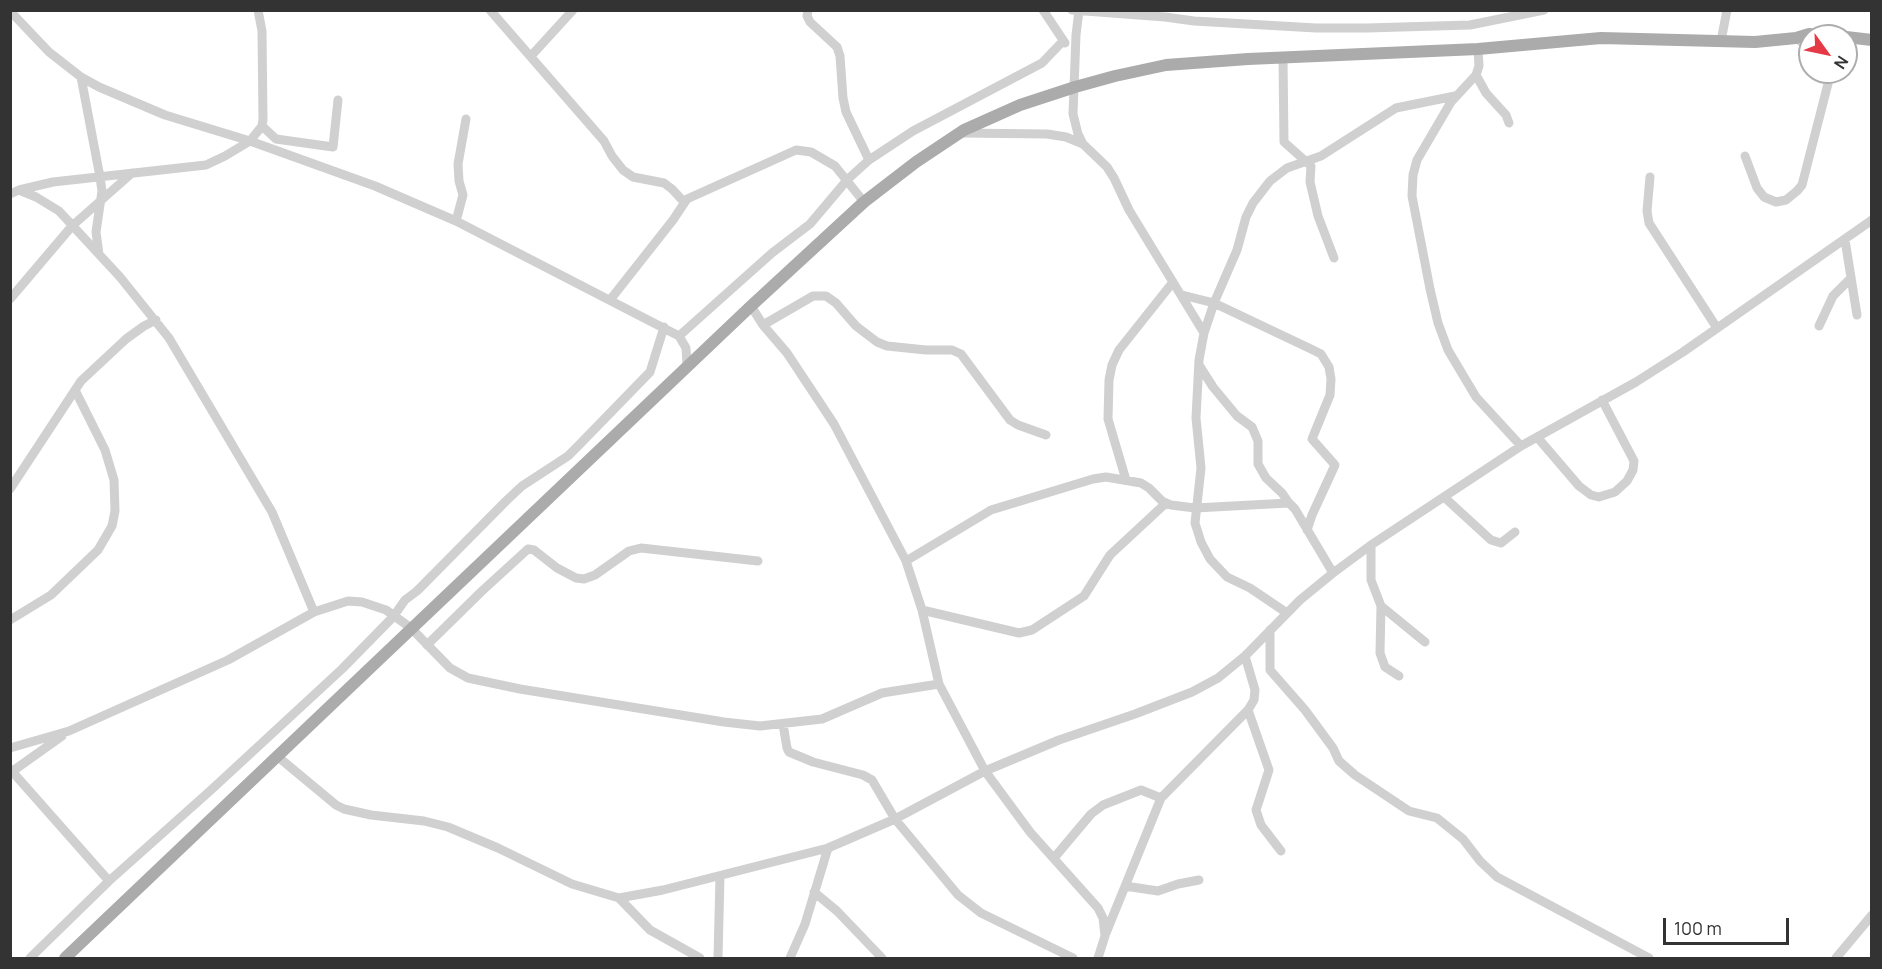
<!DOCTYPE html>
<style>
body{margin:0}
#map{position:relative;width:1882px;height:969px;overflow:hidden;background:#fff;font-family:Manrope,sans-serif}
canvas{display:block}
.frame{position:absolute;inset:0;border:12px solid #333;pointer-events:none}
.north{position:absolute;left:1798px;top:24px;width:60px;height:60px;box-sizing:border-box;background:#fff;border:2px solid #adadad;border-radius:50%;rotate:123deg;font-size:16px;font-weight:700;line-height:24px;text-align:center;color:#333}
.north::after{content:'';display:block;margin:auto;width:21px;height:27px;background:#e63946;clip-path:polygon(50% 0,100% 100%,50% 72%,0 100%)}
.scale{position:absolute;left:1663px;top:918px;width:126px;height:27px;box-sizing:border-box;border:3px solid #333;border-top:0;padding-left:8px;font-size:18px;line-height:21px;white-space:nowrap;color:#333;-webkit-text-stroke:4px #fff;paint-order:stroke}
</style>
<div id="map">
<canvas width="1882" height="969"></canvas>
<div class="frame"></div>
<div class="north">N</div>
<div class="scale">100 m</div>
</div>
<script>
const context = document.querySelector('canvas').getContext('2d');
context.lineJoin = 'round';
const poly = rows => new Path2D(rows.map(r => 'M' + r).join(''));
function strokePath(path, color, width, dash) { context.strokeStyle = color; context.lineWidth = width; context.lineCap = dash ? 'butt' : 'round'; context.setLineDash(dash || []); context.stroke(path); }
strokePath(poly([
 [490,10,604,141,612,156,623,170,633,177,664,183,672,189,684,202],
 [808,10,807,16,810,22,837,47,840,56,843,98,846,112,869,160],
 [1043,10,1065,43],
 [1072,10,1165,17,1194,21,1316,28,1367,28,1470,25,1544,10],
 [1079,10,1076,35,1073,114,1078,134,1083,144,1107,167,1114,178,1129,210,1204,333],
 [10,11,49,52,81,77,99,87,165,115,250,141,375,186,456,221,679,336,686,348,687,365],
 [1796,38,1810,48],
 [1721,41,1727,10],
 [1478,49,1479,66,1476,75,1451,102,1417,160,1413,175,1412,196,1430,289,1438,323,1448,350,1476,397,1521,446],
 [531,56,573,10],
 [1283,58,1284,142,1311,166,1310,182,1318,216,1334,258],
 [1476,75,1486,93,1506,115,1509,123],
 [81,77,100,177,102,191,96,232,99,254],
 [262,126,276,139,333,147,338,100],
 [961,133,1047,134,1066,137,1083,144],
 [1745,156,1757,188,1764,197,1776,202,1786,200,1797,191,1802,185,1831,72],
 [1650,177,1647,211,1649,223,1717,328],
 [19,190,36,197,59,211,120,277,169,338,272,512,314,612],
 [10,194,19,190,53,182,206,165,225,156,250,141,262,126,263,120,262,31,258,10],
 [456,221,463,195,459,181,458,164,466,119],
 [1845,240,1857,315],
 [1182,295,1214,303,1311,349,1321,354,1329,367,1331,379,1330,395,1312,439,1335,465,1312,515,1307,530],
 [10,299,72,226,132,173],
 [610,300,673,220,687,199,796,150,811,152,835,166,864,202],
 [751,306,763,325,787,353,834,424,906,561,922,610,939,684,985,771,1030,832,1098,908,1103,918,1105,936,1098,958],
 [763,325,813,296,826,296,836,303,856,326,877,342,887,346,926,350,952,350,961,354,1010,420,1018,425,1046,435],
 [1819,326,1833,296,1851,278],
 [679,336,772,253,810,224,848,179,869,160,913,131,1042,63,1063,41],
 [1199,365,1213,387,1237,416,1252,427,1258,441,1258,464,1266,478,1282,493,1289,503],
 [1537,437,1579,486,1591,495,1599,497,1615,492,1627,481,1633,470,1634,461,1602,400],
 [1126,480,1108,419,1109,380,1112,365,1119,350,1173,282],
 [10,489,81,381,126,339,144,326,156,320],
 [1444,497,1491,540,1501,543,1515,532],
 [1371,545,1371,580,1381,606,1425,642],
 [906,561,991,510,1093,479,1106,477,1141,483,1149,488,1162,501,1171,505,1195,508,1289,503,1295,509,1333,573],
 [1381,606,1380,653,1385,667,1399,676],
 [922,610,1019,633,1032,630,1084,596,1110,555,1166,503],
 [1287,613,1250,588,1227,577,1210,559,1201,542,1195,523,1201,468,1196,418,1199,360,1204,333,1214,303,1237,250,1246,217,1253,203,1270,181,1287,168,1321,156,1396,108,1455,96],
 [10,620,51,595,98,550,112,526,115,511,114,480,105,450,75,390],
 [1270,630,1270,670,1305,710,1333,748,1339,761,1355,775,1409,811,1437,818,1463,839,1480,861,1497,877,1649,958],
 [427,645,482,591,528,549,534,550,557,568,576,578,584,579,595,575,629,551,641,548,758,561],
 [1248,710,1269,770,1256,810,1261,825,1281,851],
 [783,724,787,748,789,752,813,762,863,775,872,780,895,819,958,895,981,913,1073,958],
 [10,748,69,731,228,660,314,612,348,601,362,602,386,610,411,628,450,668,468,678,520,689,724,722,760,726,822,719,882,693,939,684],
 [277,756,336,805,344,809,371,815,424,821,448,827,498,848,572,884,619,898,663,890,828,848,895,819,985,771,1059,740,1135,714,1192,692,1218,678,1245,656,1300,600,1333,573,1371,545,1521,446,1636,382,1683,352,1872,220],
 [10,769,109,881],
 [10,773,62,736],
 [1054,858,1091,814,1103,805,1141,790,1161,798],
 [1125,886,1158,891,1178,884,1199,880],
 [814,892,837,911,882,958],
 [619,898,650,930,700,958],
 [1106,933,1161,798,1248,710,1254,700,1255,690,1245,656],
 [30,958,109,881,211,790,342,669,393,617,405,600,417,591,506,501,522,486,568,456,579,445,650,372,664,327],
 [718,958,720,876],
 [790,958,805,924,828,848],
 [1836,958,1872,915]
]), '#d0d0d0', 9);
strokePath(poly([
 [1846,37,1872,40],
 [65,958,751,306,864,202,916,162,964,130,1020,105,1075,87,1115,76,1166,65,1248,59,1478,49,1601,38,1755,42,1796,38,1809,34,1835,36]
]), '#ababab', 12);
</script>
